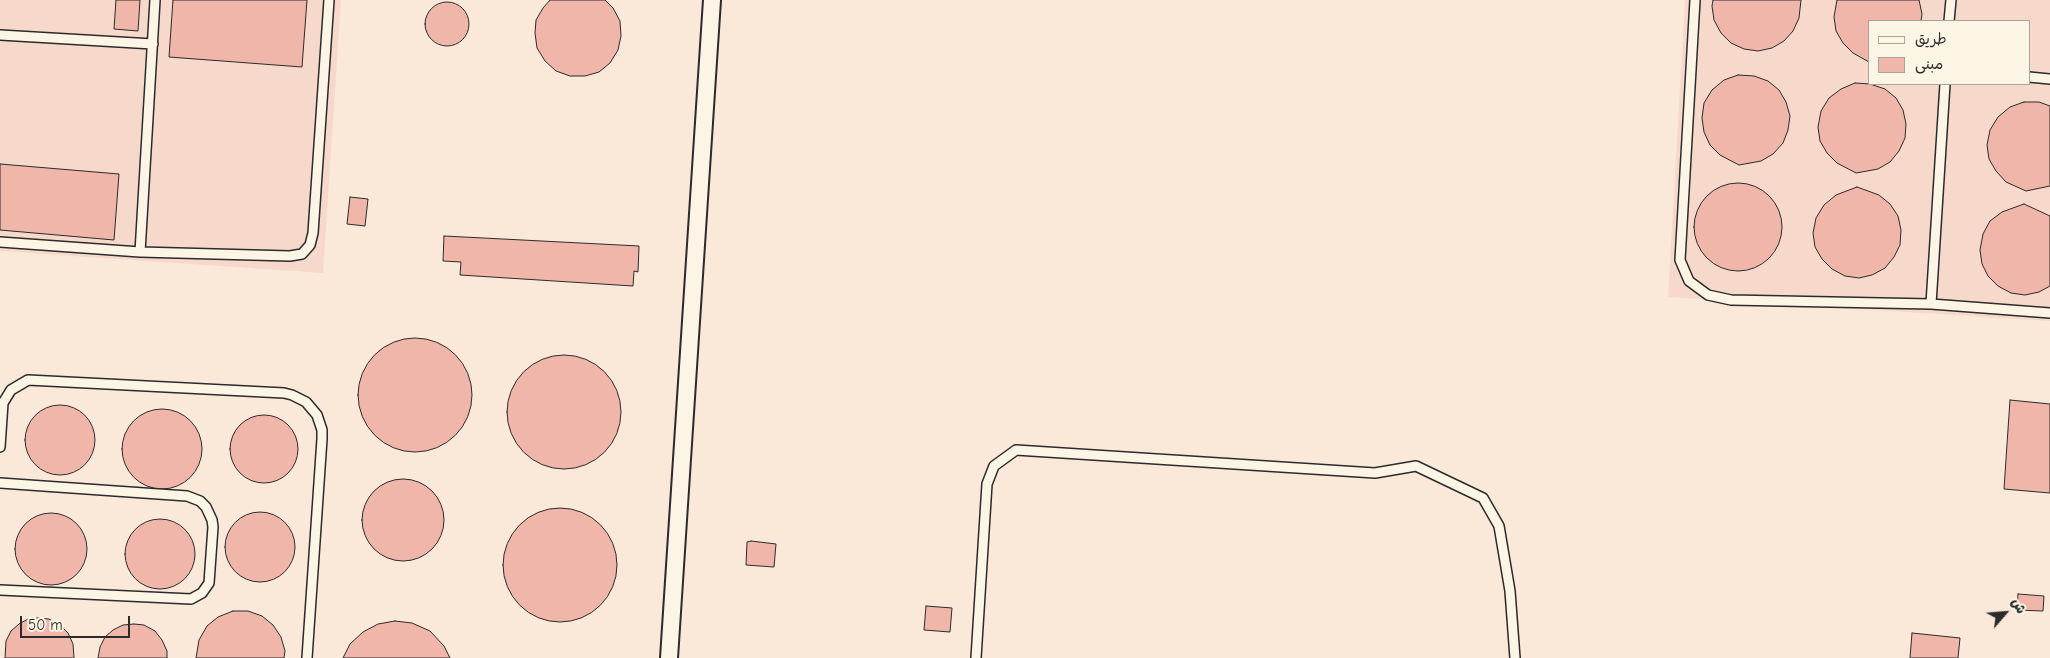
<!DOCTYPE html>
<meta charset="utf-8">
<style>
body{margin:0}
#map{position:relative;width:2050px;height:658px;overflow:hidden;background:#fae8d9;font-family:"Comic Neue","Playpen Sans Arabic",sans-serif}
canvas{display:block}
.legend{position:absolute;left:1868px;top:20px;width:162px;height:65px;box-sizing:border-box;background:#fcf5e5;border:1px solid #a8a49b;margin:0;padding:6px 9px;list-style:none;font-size:15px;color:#2b2b2b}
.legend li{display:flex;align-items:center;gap:10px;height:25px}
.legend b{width:25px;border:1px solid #a8a49b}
.north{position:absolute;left:1980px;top:588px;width:50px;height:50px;-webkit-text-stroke:4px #fcf5e5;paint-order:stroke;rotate:63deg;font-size:14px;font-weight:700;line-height:20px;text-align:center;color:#2b2b2b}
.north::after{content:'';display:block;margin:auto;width:18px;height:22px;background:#2b2b2b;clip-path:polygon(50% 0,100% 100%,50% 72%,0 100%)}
.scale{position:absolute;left:20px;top:616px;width:110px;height:22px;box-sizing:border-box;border:2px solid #2b2b2b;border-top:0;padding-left:6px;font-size:15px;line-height:18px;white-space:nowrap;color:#2b2b2b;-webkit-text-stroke:4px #fcf5e5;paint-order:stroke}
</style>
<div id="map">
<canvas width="2050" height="658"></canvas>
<ul class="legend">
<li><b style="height:6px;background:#fcf5e5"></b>طريق</li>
<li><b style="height:14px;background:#f0b6aa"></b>مبنى</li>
</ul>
<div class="north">ش</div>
<div class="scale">50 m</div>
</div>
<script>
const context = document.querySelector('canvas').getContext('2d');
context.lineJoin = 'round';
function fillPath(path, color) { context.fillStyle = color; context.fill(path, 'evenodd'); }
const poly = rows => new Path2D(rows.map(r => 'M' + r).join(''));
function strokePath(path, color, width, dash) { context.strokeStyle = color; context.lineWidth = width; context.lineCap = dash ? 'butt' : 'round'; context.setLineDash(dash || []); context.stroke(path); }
fillPath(poly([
 [0,0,341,0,323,273,0,251],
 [1685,0,2050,0,2050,321,1668,297],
 [1869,21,2029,21,2029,84,1869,84]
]), '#f7d9cb');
const building = poly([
 [116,0,140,0,138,31,114,29,116,0],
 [173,0,307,0,302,67,169,57,173,0],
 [550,0,605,0,613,8,620,21,621,36,618,50,610,63,599,72,585,76,570,76,556,71,545,61,537,48,535,33,536,20,543,8,550,0],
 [1713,0,1801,0,1799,18,1793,31,1784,41,1772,48,1758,51,1744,49,1731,43,1721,33,1714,20,1712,6,1713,0],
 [1837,0,1919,0,1922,14,1921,21,1869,21,1869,62,1853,53,1843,43,1836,31,1834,17,1837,0],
 '425 24a22 22 0 1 1 44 0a22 22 0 1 1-44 0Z',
 [1738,75,1754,76,1768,81,1779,90,1786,102,1790,116,1788,130,1783,143,1773,154,1761,161,1739,165,1720,155,1710,145,1704,132,1702,118,1704,103,1712,90,1724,80,1738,75],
 [1855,83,1870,84,1885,89,1896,98,1903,110,1906,124,1905,138,1899,151,1890,162,1878,169,1856,173,1837,163,1827,153,1820,141,1818,127,1821,111,1829,98,1841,89,1855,83],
 [2024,102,2039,102,2050,106,2050,186,2026,191,2006,182,1996,171,1989,159,1987,145,1990,130,1998,117,2010,107,2024,102],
 [0,164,119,174,114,240,0,230,0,164],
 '1694 227a44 44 0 1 1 88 0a44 44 0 1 1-88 0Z',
 [1857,187,1879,195,1890,204,1898,216,1901,230,1900,245,1894,257,1885,268,1872,275,1859,278,1845,276,1832,269,1822,259,1815,247,1813,233,1816,218,1824,205,1836,195,1857,187],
 [350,197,368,199,365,226,347,224,350,197],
 [2024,204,2050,216,2050,286,2039,292,2025,295,2011,293,1998,286,1988,276,1982,264,1980,250,1983,234,1990,221,2002,212,2024,204],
 [444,236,639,246,638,272,634,271,633,286,460,275,461,262,443,261,444,236],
 '358 395a57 57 0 1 1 114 0a57 57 0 1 1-114 0Z',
 '507 412a57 57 0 1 1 114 0a57 57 0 1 1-114 0Z',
 [2010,400,2050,404,2050,493,2004,489,2010,400],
 '25 440a35 35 0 1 1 70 0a35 35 0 1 1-70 0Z',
 '122 449a40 40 0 1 1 80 0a40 40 0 1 1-80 0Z',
 '230 449a34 34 0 1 1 68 0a34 34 0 1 1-68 0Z',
 '362 520a41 41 0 1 1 82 0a41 41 0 1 1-82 0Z',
 '503 565a57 57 0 1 1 114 0a57 57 0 1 1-114 0Z',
 '225 547a35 35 0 1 1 70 0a35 35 0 1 1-70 0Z',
 '15 549a36 36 0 1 1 72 0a36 36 0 1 1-72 0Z',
 '125 554a35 35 0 1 1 70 0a35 35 0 1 1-70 0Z',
 [751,541,776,544,774,567,746,565,747,542,751,541],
 [2018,594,2044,596,2043,611,2017,610,2018,594],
 [926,606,952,608,950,632,924,630,926,606],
 [233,611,248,611,262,616,273,625,281,637,285,651,284,658,196,658,199,640,207,626,218,617,233,611],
 [38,618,49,619,60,625,68,633,73,644,74,658,5,658,6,641,11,631,19,624,28,619,38,618],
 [395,621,412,623,430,631,444,646,450,658,343,658,350,644,363,632,378,624,395,621],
 [134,624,144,625,155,631,162,640,167,651,167,658,98,658,100,647,105,637,113,630,123,625,134,624],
 [1912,633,1960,638,1958,658,1910,658,1912,633]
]);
fillPath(building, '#f0b6aa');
strokePath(building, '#2b2b2b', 1);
const service = poly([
 [1695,0,1680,260,1689,281,1708,295,1731,300,1931,304,2050,313],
 [1949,21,1951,0],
 [0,35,153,44],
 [2029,77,2050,79],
 [0,242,140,252,290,256,302,254,310,245,313,233,329,0],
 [140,252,155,0],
 [1931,304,1945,84],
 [0,447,3,403,11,390,28,380,284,393,292,395,306,402,317,415,322,430,322,439,307,658],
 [0,483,187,496,200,501,206,507,212,520,213,527,209,583,202,593,191,599,0,590],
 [976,658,987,484,994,466,1016,450,1375,473,1416,466,1483,498,1499,526,1510,591,1515,658]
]);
const minor = poly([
 [669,658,712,0]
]);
strokePath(service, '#2b2b2b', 12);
strokePath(minor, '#2b2b2b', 20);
strokePath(service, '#fcf5e5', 9);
strokePath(minor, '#fcf5e5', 16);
</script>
